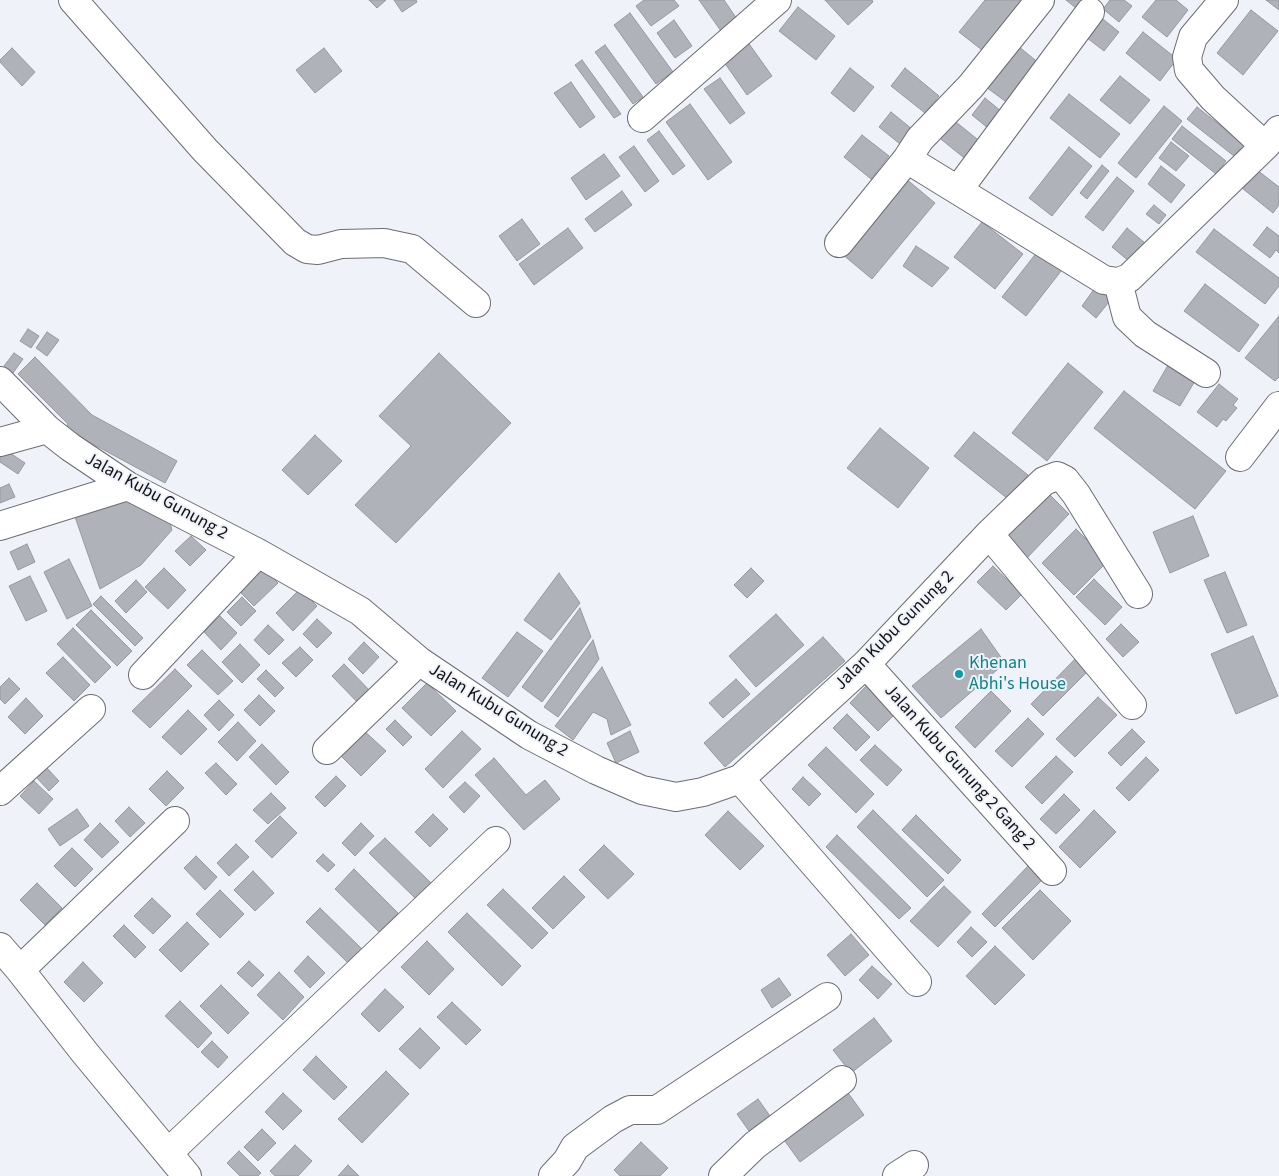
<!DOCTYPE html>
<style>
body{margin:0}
canvas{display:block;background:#eff2f9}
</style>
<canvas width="1279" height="1176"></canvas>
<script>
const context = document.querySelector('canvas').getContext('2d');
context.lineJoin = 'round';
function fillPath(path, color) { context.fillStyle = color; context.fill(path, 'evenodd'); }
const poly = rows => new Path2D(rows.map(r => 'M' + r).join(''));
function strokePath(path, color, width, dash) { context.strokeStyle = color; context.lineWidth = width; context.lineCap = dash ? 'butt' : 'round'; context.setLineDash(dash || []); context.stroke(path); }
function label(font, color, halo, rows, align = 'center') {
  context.font = font + ' "Source Sans 3",sans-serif'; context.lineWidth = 4; context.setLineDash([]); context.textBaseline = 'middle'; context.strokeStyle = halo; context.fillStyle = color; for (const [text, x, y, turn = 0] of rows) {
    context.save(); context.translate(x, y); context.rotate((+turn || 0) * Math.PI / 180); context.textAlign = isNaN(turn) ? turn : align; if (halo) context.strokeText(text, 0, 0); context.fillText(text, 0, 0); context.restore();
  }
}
const building = poly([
 [369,0,386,0,377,8,369,0],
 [394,0,416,0,417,2,402,12,394,0],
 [644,0,674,0,679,6,651,26,636,6,644,0],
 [699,0,724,0,737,19,721,31,699,0],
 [825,0,872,0,873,2,848,25,825,0],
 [985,0,1027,0,987,54,959,32,985,0],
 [1066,0,1090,0,1081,12,1066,0],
 [1110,0,1124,0,1132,6,1119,22,1103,9,1110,0],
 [1156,0,1176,0,1188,10,1167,37,1142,17,1156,0],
 [1266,0,1279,0,1279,10,1266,0],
 [798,7,835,36,816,60,779,31,798,7],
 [1251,10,1278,31,1243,75,1217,53,1251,10],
 [630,13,673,72,656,84,614,25,630,13],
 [1098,15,1119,32,1104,51,1082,34,1098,15],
 [674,20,692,46,675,58,657,33,674,20],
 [1143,32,1177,59,1160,81,1126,53,1143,32],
 [747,41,772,76,747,95,722,59,747,41],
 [605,45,643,97,633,104,595,52,605,45],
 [1018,46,1040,64,1009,104,986,87,1018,46],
 [12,48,35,72,22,86,0,62,0,60,12,48],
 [324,48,342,71,315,93,296,70,324,48],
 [582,60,621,114,614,118,575,65,582,60],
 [850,68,874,87,854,112,831,93,850,68],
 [905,68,939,96,925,113,891,86,905,68],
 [1120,76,1150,100,1130,124,1100,100,1120,76],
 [720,78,745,113,730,124,704,89,720,78],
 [571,82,595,117,580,128,554,93,571,82],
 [1069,94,1120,134,1100,158,1050,118,1069,94],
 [985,98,1007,116,994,133,972,115,985,98],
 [690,104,732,162,708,180,666,122,690,104],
 [1164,106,1182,121,1136,178,1118,163,1164,106],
 [1197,107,1244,144,1234,156,1187,119,1197,107],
 [891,112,912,129,900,144,879,127,891,112],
 [951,118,982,143,968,161,937,136,951,118],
 [1182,126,1226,161,1216,174,1172,139,1182,126],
 [659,131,685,166,673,175,647,140,659,131],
 [862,135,889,156,871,179,844,157,862,135],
 [1171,142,1189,156,1176,171,1159,158,1171,142],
 [634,146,659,181,645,192,619,157,634,146],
 [1069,147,1092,166,1052,216,1029,198,1069,147],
 [604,154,620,176,586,200,571,178,604,154],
 [1102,165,1109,171,1087,199,1080,193,1102,165],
 [1161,166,1185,185,1171,203,1148,184,1161,166],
 [1257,170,1279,187,1279,205,1273,213,1242,188,1257,170],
 [1117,177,1134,191,1103,231,1085,217,1117,177],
 [905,178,935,203,872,279,842,254,905,178],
 [622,191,632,205,595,232,585,219,622,191],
 [1154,205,1166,215,1159,224,1146,214,1154,205],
 [522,219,540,244,517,261,499,236,522,219],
 [982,222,1023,254,995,289,954,257,982,222],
 [1267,227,1279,236,1279,253,1276,250,1270,258,1253,245,1267,227],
 [568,228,583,248,534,285,519,264,568,228],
 [1127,228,1145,243,1130,262,1112,247,1127,228],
 [1214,229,1279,278,1279,286,1265,304,1196,252,1214,229],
 [916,246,949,268,932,287,903,266,916,246],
 [1041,247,1065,266,1026,316,1002,297,1041,247],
 [1205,284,1259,325,1239,352,1184,311,1205,284],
 [1097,285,1113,297,1096,318,1082,306,1097,285],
 [1279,316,1279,377,1275,381,1245,358,1279,316],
 [28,329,39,336,31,348,20,341,28,329],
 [47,332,59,340,47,356,36,348,47,332],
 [14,353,23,359,13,373,4,366,14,353],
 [439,353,511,423,396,543,355,505,411,446,379,416,439,353],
 [35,357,92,415,177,461,165,483,65,429,68,424,18,374,35,357],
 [1171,360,1198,376,1180,406,1153,391,1171,360],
 [1068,363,1103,392,1047,461,1012,433,1068,363],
 [1219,384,1238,399,1233,405,1237,408,1226,421,1223,419,1217,427,1197,412,1219,384],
 [1124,391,1226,471,1195,509,1094,428,1124,391],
 [880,428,929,468,898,508,847,468,880,428],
 [974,432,1028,475,1008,499,954,456,974,432],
 [315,435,342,461,308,495,282,470,315,435],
 [4,449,25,463,18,474,0,462,0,455,4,449],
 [9,484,15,497,0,503,0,488,9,484],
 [1048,493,1069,514,1026,559,1004,538,1048,493],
 [121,495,169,519,172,530,141,565,100,589,74,514,121,495],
 [1193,516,1209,556,1170,573,1153,532,1193,516],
 [1076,529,1108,561,1074,595,1042,563,1076,529],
 [191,536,206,550,190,566,175,551,191,536],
 [27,544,35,562,18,570,10,552,27,544],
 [69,559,92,606,67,619,44,572,69,559],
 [259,563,278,583,254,606,235,587,259,563],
 [993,566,1022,594,1006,610,977,582,993,566],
 [164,568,186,590,168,609,145,587,164,568],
 [751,568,764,581,747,598,734,585,751,568],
 [1225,572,1247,625,1227,633,1204,580,1225,572],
 [559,573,580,603,551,640,524,620,559,573],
 [30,576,47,611,26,621,9,586,30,576],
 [1094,579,1122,607,1105,625,1076,597,1094,579],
 [136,580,147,592,126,613,115,601,136,580],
 [300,589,317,606,293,631,276,613,300,589],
 [101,596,143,638,135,646,93,604,101,596],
 [242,597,256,611,241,626,227,612,242,597],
 [580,608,591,637,542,702,522,687,580,608],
 [91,610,132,651,117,666,76,625,91,610],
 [776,614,804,645,756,687,729,656,776,614],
 [220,616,237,633,221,650,204,632,220,616],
 [317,619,332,633,317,648,303,634,317,619],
 [1121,624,1139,642,1123,657,1106,639,1121,624],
 [268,625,284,640,269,655,254,640,268,625],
 [73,628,111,667,95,683,57,644,73,628],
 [981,629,1005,663,941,718,912,686,981,629],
 [517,632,543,651,508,697,482,678,517,632],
 [1253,636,1278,696,1236,714,1211,654,1253,636],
 [823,637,845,661,725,767,704,743,823,637],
 [593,640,599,659,558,717,544,707,593,640],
 [364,642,379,657,363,674,348,659,364,642],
 [240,644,260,665,242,683,222,662,240,644],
 [300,647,313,660,296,677,282,663,300,647],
 [202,650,233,681,218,695,187,665,202,650],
 [63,657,90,685,74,701,46,673,63,657],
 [1077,657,1089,670,1043,716,1031,704,1077,657],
 [344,664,373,694,361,706,332,676,344,664],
 [602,667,631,725,611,735,607,719,593,712,573,740,555,726,602,667],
 [175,669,192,686,150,728,132,711,175,669],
 [266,670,284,688,275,697,257,679,266,670],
 [9,678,20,689,5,704,0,699,0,687,9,678],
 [736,679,750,694,723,718,709,703,736,679],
 [427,683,456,711,431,736,402,708,427,683],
 [867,685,896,713,878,731,850,703,867,685],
 [991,691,1011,711,975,748,955,727,991,691],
 [259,695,275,711,260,726,244,710,259,695],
 [1098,697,1117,715,1075,757,1056,739,1098,697],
 [26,698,43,716,25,734,8,717,26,698],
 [219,700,234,715,219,731,204,715,219,700],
 [188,710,207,729,181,755,162,737,188,710],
 [847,714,870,737,856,751,833,728,847,714],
 [1028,718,1044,734,1012,767,995,751,1028,718],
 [395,720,412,737,403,746,386,729,395,720],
 [238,722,256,741,237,761,218,742,238,722],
 [361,728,386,751,361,776,337,752,361,728],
 [1132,729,1145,742,1121,766,1108,753,1132,729],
 [462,731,481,749,443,788,425,769,462,731],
 [630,731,639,752,616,763,607,743,630,731],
 [262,744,289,772,276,785,249,757,262,744],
 [875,745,902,770,887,786,860,760,875,745],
 [826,747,874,794,856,813,808,765,826,747],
 [1056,756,1073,772,1042,804,1025,787,1056,756],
 [1146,757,1159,770,1129,801,1116,788,1146,757],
 [494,758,526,795,545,780,560,799,524,830,475,775,494,758],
 [216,763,237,784,226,795,205,773,216,763],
 [46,767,59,781,49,791,36,777,46,767],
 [167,771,184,788,166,806,149,789,167,771],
 [336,776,346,786,325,807,315,797,336,776],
 [803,777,821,794,809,806,792,789,803,777],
 [34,781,53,799,39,814,20,796,34,781],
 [465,782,480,796,464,813,449,797,465,782],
 [271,793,286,808,268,824,253,810,271,793],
 [1064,794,1080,810,1056,834,1040,819,1064,794],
 [129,807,145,823,130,837,115,821,129,807],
 [77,809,89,826,60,846,48,829,77,809],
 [873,810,944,880,927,897,857,827,873,810],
 [1094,810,1116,832,1080,868,1059,847,1094,810],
 [728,811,764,846,740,870,705,835,728,811],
 [433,814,448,829,430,847,415,832,433,814],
 [916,815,961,860,948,874,902,830,916,815],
 [280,816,297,833,272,858,255,841,280,816],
 [100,823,119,842,102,858,84,840,100,823],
 [361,823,374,836,355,856,342,843,361,823],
 [837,835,911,908,899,919,826,847,837,835],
 [385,838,431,883,416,899,369,853,385,838],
 [236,844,249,857,229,876,217,863,236,844],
 [604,845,634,874,608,899,579,870,604,845],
 [72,848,93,869,75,887,54,866,72,848],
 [323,854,335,865,328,872,316,861,323,854],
 [196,856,217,877,205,890,184,868,196,856],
 [1028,866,1042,880,995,927,982,914,1028,866],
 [354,869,398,913,379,932,335,889,354,869],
 [253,871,274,893,255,911,234,890,253,871],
 [564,876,585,897,553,929,532,908,564,876],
 [37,883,62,908,45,925,20,900,37,883],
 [944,886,971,912,938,947,910,921,944,886],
 [503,889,548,933,532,949,487,905,503,889],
 [220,890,244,914,220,938,196,914,220,890],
 [1040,890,1071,921,1033,960,1002,928,1040,890],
 [152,898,171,916,153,934,134,916,152,898],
 [320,908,362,949,348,963,306,922,320,908],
 [467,913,521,966,502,986,448,932,467,913],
 [187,922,209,944,181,972,159,950,187,922],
 [124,925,146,947,135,958,113,936,124,925],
 [971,927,987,942,972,957,957,942,971,927],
 [851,934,869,955,845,976,827,955,851,934],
 [427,941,454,969,429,995,401,967,427,941],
 [995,946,1025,975,995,1005,966,976,995,946],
 [308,956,325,973,310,988,294,971,308,956],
 [249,961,264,975,252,987,237,973,249,961],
 [83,962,103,983,84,1002,64,982,83,962],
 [872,966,892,984,878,999,859,980,872,966],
 [279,972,304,997,283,1020,257,995,279,972],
 [779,978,791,995,772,1008,761,990,779,978],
 [221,985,249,1013,228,1034,200,1006,221,985],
 [385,989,404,1007,379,1032,361,1014,385,989],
 [180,1001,212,1033,198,1048,165,1016,180,1001],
 [452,1002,481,1030,466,1045,437,1017,452,1002],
 [874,1018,892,1041,851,1073,833,1050,874,1018],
 [420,1028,440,1048,420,1069,399,1049,420,1028],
 [212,1041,228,1057,218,1068,201,1052,212,1041],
 [316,1056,347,1087,334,1100,303,1070,316,1056],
 [386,1071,409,1094,362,1143,338,1119,386,1071],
 [846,1090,864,1115,800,1162,782,1137,846,1090],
 [283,1093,302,1111,283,1130,265,1112,283,1093],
 [758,1099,770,1116,749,1131,737,1114,758,1099],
 [262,1129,276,1143,258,1161,244,1147,262,1129],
 [641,1142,668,1168,660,1176,620,1176,614,1170,641,1142],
 [295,1145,312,1161,298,1176,275,1176,270,1171,295,1145],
 [239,1151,261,1173,258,1176,240,1176,227,1163,239,1151],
 [348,1165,359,1176,338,1176,348,1165]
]);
fillPath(building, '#b0b2ba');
strokePath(building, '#9799a0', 1);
const minor = poly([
 [73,0,205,150,295,242,307,249,318,250,341,244,384,243,412,249,476,303],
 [1224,0,1193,37,1187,57,1189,70,1213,98,1265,146],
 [642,118,777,0],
 [907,159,1104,280,1118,282,1129,278,1265,146,1279,130],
 [958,190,1090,12],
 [839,243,907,159,920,139,971,86,1040,0],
 [1118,282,1127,317,1145,334,1206,373],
 [0,381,47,429,70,447,128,486,258,553,360,611,419,661,529,735,596,770,642,790,676,797,703,792,740,779,866,664,989,534,1044,481,1057,476,1065,480,1076,494,1138,594],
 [0,442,47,429],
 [1240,457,1279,406],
 [0,526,128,486],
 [989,534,1132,705],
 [866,664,1052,871],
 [143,675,258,553],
 [327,750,419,661],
 [740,779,917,982],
 [0,791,91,709],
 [0,947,20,970,85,1053,187,1176],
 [20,970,175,821],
 [169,1152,496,841],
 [553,1176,567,1161,575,1147,613,1119,630,1110,657,1110,827,997],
 [723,1176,755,1145,842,1080],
 [897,1176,914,1165]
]);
strokePath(minor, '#6b6d74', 30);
strokePath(minor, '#fff', 28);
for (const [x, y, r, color] of [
 [959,674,5,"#0f9aa8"]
]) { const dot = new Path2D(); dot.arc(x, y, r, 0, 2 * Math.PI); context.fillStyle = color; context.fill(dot); strokePath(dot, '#eff2f9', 2); }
label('18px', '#121316', '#eff2f9', [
 ["Jalan Kubu Gunung 2",156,497,29],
 ["Jalan Kubu Gunung 2",895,631,-45],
 ["Jalan Kubu Gunung 2",498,711,32],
 ["Jalan Kubu Gunung 2 Gang 2",959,768,48]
]);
label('18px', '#0d838f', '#eff2f9', [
 ["Khenan",969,664],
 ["Abhi's House",969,685]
], 'left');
</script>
